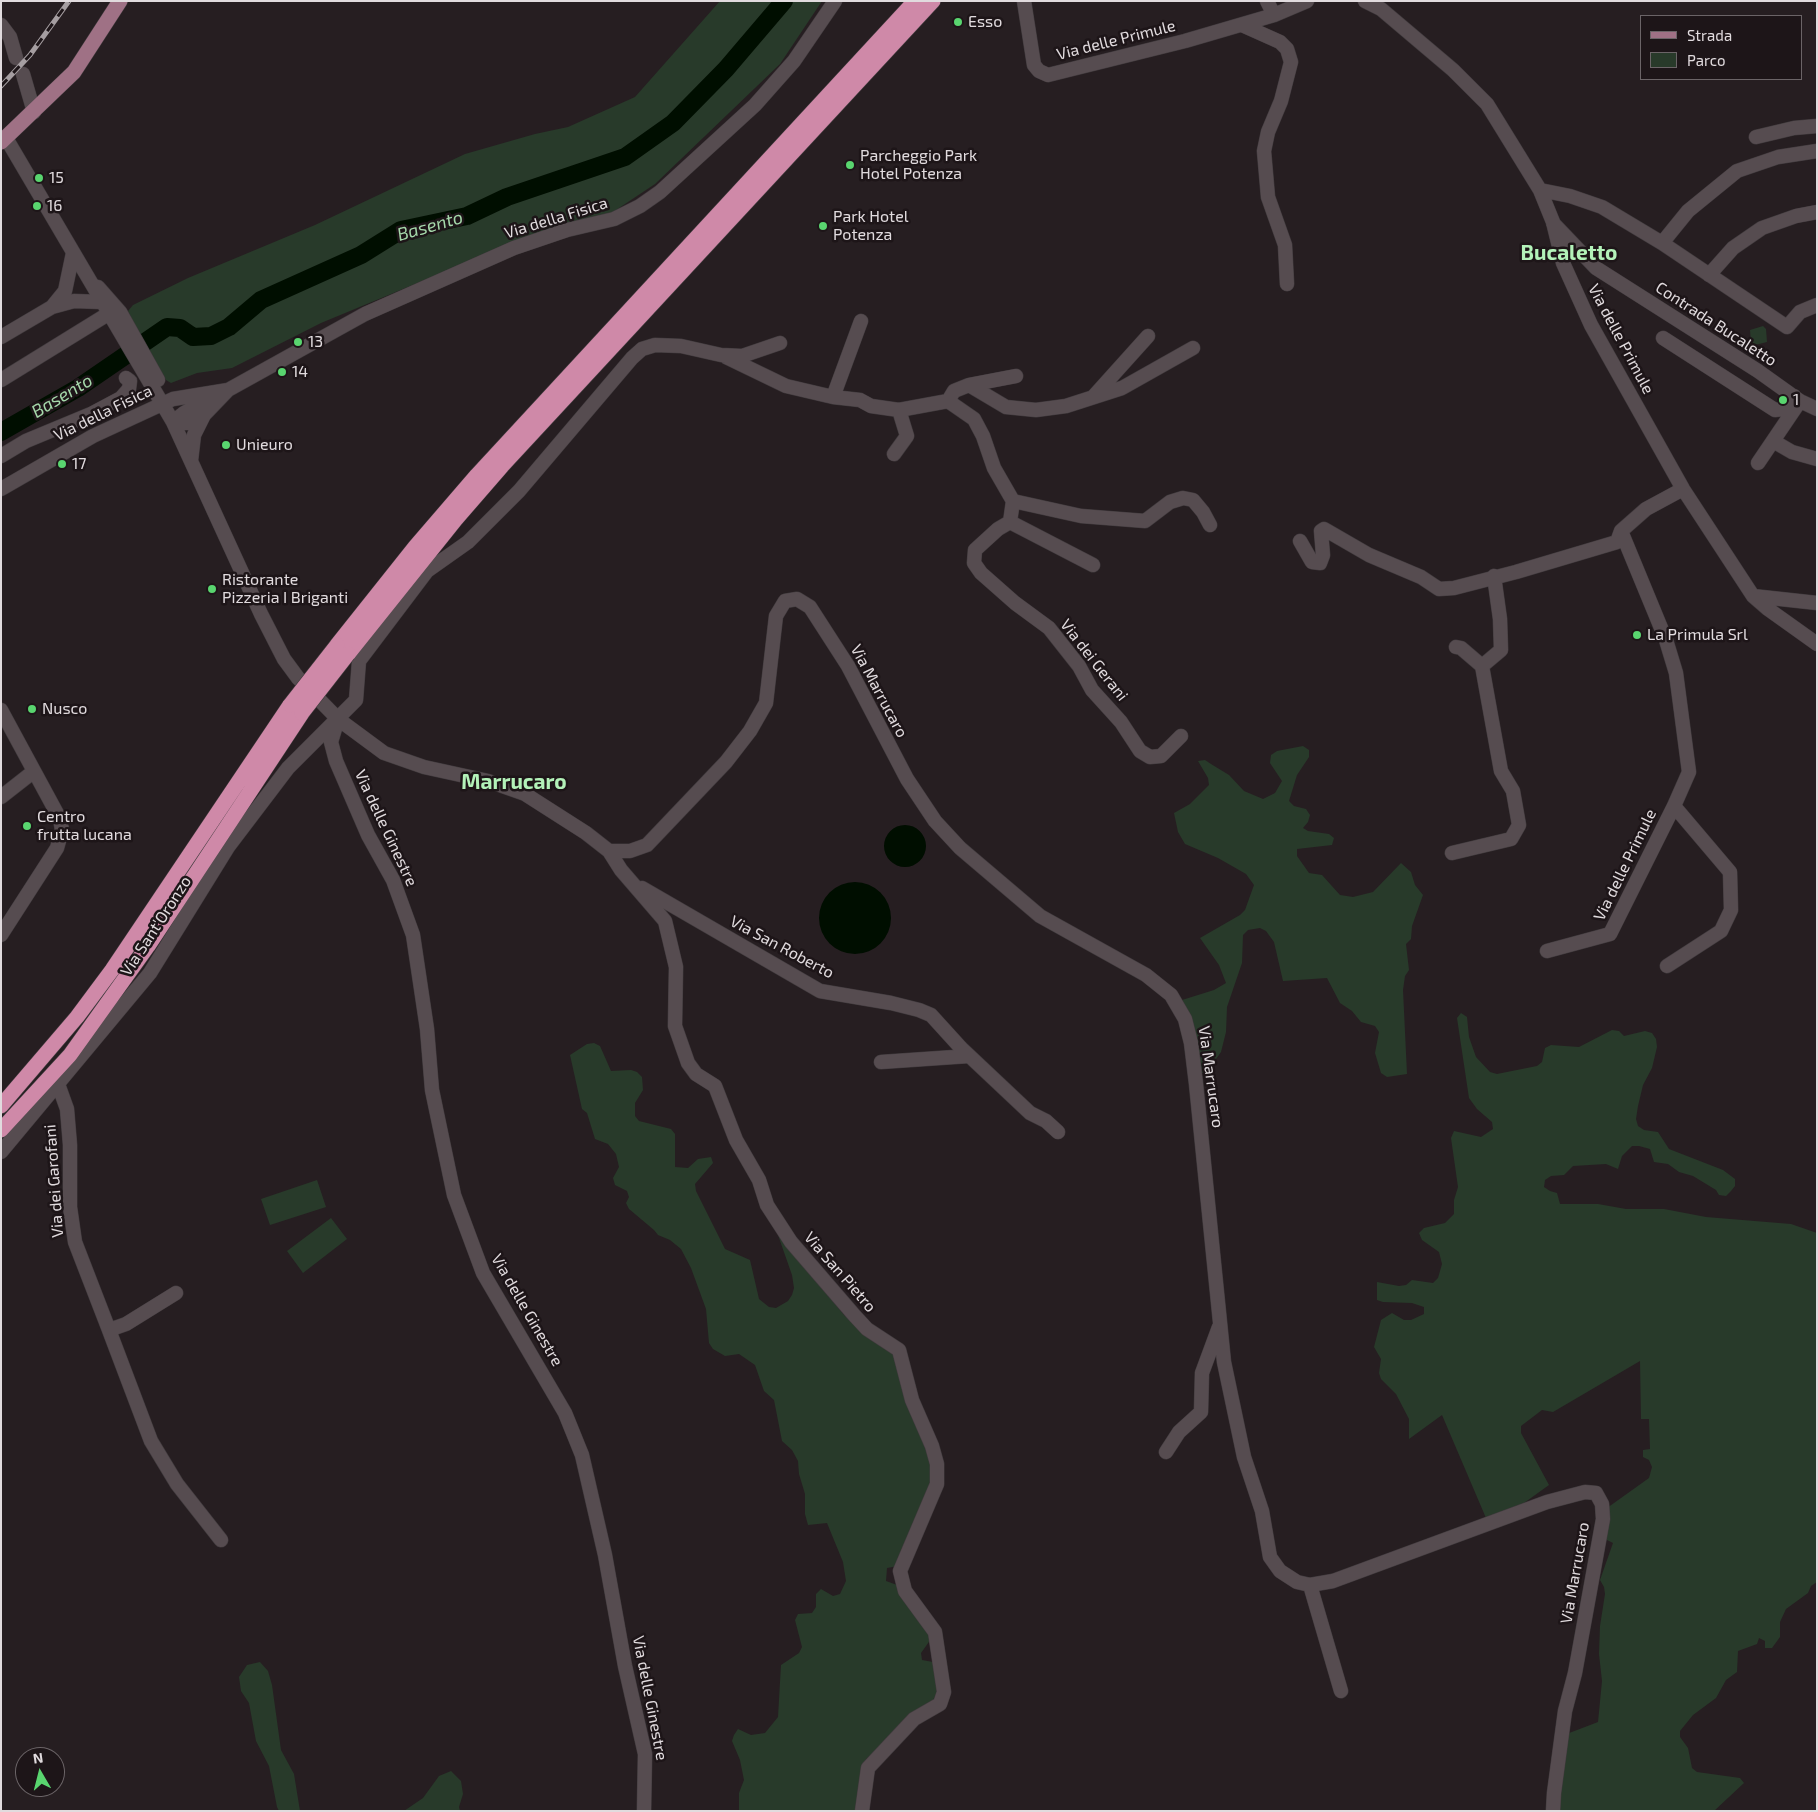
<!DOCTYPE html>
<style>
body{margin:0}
#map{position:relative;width:1818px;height:1812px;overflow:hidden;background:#261e21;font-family:"Exo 2",sans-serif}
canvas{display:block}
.frame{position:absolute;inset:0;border:2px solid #e1dbde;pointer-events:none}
.legend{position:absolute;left:1640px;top:15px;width:162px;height:65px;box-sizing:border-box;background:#1d1518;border:1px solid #6b6467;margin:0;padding:6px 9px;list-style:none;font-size:15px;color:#e1dbde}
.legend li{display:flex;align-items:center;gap:10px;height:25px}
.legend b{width:25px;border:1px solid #6b6467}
.north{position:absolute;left:15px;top:1747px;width:50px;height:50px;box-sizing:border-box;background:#1d1518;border:1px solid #6b6467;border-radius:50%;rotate:352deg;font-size:14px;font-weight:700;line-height:20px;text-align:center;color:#e1dbde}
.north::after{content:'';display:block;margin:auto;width:18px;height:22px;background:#59d56f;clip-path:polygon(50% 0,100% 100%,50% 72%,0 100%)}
</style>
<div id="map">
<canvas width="1818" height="1812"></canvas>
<div class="frame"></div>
<ul class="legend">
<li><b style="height:6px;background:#9f7185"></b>Strada</li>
<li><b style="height:14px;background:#283a2a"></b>Parco</li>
</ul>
<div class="north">N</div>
</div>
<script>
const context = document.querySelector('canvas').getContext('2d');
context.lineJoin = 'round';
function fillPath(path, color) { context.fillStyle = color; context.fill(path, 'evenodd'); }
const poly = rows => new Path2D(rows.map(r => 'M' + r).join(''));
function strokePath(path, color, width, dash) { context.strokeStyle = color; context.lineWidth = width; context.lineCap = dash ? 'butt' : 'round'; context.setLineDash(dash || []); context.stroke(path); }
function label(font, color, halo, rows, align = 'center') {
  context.font = font + ' "Exo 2",sans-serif'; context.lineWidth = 5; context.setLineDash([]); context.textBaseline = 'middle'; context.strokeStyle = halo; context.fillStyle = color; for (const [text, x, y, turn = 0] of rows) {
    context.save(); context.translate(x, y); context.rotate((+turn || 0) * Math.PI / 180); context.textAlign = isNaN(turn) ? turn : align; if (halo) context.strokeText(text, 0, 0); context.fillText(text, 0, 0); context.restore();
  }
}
fillPath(poly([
 [720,1,822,1,780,64,655,184,613,212,531,236,321,323,232,368,197,373,171,383,166,380,132,320,128,311,133,305,188,278,315,225,465,154,535,134,568,127,635,97],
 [1763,326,1766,329,1767,342,1755,345,1751,343,1750,330],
 [1303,746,1309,750,1309,757,1297,775,1289,801,1294,806,1306,809,1310,815,1308,822,1303,828,1308,831,1329,834,1334,838,1332,845,1297,849,1297,856,1309,873,1322,875,1340,895,1353,897,1373,892,1401,863,1411,872,1415,885,1423,895,1412,926,1411,939,1406,944,1409,970,1405,976,1403,990,1407,1074,1387,1077,1381,1073,1375,1053,1379,1032,1375,1026,1361,1022,1352,1011,1340,1003,1327,978,1283,981,1274,942,1266,931,1260,928,1248,930,1243,935,1242,963,1227,1007,1226,1032,1221,1052,1206,1073,1200,1073,1189,1015,1182,1000,1214,990,1226,983,1219,965,1200,938,1240,915,1245,910,1254,885,1246,874,1218,858,1185,844,1178,832,1174,813,1190,804,1209,785,1208,778,1198,761,1205,760,1211,764,1229,775,1244,791,1263,799,1275,793,1282,781,1270,763,1271,755,1277,751],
 [1461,1013,1467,1017,1469,1037,1476,1057,1490,1072,1497,1074,1537,1066,1542,1062,1545,1048,1551,1045,1579,1047,1612,1030,1619,1031,1624,1036,1645,1031,1652,1033,1656,1039,1657,1047,1652,1068,1643,1085,1638,1106,1636,1119,1638,1126,1644,1130,1658,1132,1669,1149,1723,1170,1735,1179,1735,1186,1731,1191,1726,1196,1719,1195,1716,1190,1693,1176,1679,1172,1668,1164,1654,1162,1650,1149,1639,1146,1632,1146,1622,1156,1618,1169,1606,1164,1573,1166,1564,1175,1551,1176,1545,1180,1544,1187,1550,1191,1557,1193,1560,1204,1598,1204,1626,1209,1664,1209,1706,1217,1791,1224,1817,1233,1817,1582,1811,1586,1808,1593,1786,1609,1780,1622,1780,1637,1772,1648,1765,1648,1765,1641,1759,1638,1757,1644,1738,1651,1737,1672,1726,1680,1716,1698,1693,1715,1680,1731,1680,1737,1688,1748,1692,1768,1697,1772,1740,1778,1744,1783,1714,1811,1555,1811,1564,1735,1598,1722,1602,1681,1599,1654,1600,1626,1605,1594,1604,1587,1600,1580,1613,1543,1603,1538,1607,1508,1649,1478,1652,1467,1649,1460,1643,1457,1643,1450,1650,1449,1649,1419,1641,1419,1640,1361,1553,1412,1542,1410,1521,1426,1521,1433,1549,1485,1524,1503,1486,1518,1442,1415,1409,1439,1409,1419,1396,1394,1381,1379,1379,1373,1381,1359,1374,1347,1381,1320,1392,1313,1404,1320,1411,1320,1424,1314,1424,1307,1412,1303,1383,1302,1377,1300,1377,1282,1399,1286,1406,1285,1412,1280,1433,1283,1438,1278,1442,1264,1439,1252,1422,1240,1419,1233,1424,1228,1445,1223,1454,1214,1454,1200,1458,1187,1451,1138,1454,1131,1481,1137,1493,1129,1492,1122,1477,1109,1469,1098,1457,1018],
 [594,1043,600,1046,611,1071,631,1070,637,1072,642,1077,643,1090,635,1103,635,1116,639,1121,671,1129,675,1134,675,1167,688,1168,698,1159,711,1157,713,1163,695,1184,696,1191,725,1249,750,1260,759,1299,769,1307,776,1308,788,1301,792,1295,794,1288,792,1275,778,1235,844,1315,859,1328,897,1356,928,1448,932,1469,932,1485,898,1566,887,1568,886,1581,897,1585,928,1631,931,1639,921,1653,922,1660,933,1662,937,1694,931,1703,866,1759,861,1772,858,1811,739,1811,739,1793,744,1780,740,1760,732,1741,734,1735,738,1729,751,1735,765,1733,778,1717,781,1665,799,1653,802,1647,795,1620,798,1614,812,1613,816,1607,816,1594,821,1589,833,1596,840,1594,846,1581,843,1562,827,1523,808,1525,805,1514,805,1494,799,1474,798,1461,792,1450,782,1441,774,1400,764,1391,755,1365,739,1354,725,1356,713,1349,709,1343,706,1309,691,1268,681,1249,670,1240,658,1235,654,1230,629,1209,626,1203,629,1197,627,1191,615,1185,613,1178,619,1167,616,1154,608,1144,595,1139,587,1113,582,1109,570,1055,587,1044],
 [317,1180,326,1207,270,1225,261,1199],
 [331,1218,347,1239,303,1273,287,1251],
 [260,1662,268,1671,272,1685,281,1750,294,1774,300,1811,279,1811,277,1807,269,1766,256,1741,249,1703,241,1691,239,1677,247,1665],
 [451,1771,461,1781,463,1794,459,1807,460,1811,404,1811,423,1798,439,1776]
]), '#283a2a');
fillPath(poly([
 '884 846a21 21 0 1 1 42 0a21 21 0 1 1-42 0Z',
 '819 918a36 36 0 1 1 72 0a36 36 0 1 1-72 0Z'
]), '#000e00');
strokePath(poly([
 [1,432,78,388,167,327,180,328,193,337,211,336,229,327,261,300,361,255,401,230,467,216,507,197,625,157,673,123,726,69,784,1]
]), '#000e00', 18);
const minor = poly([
 [1024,1,1034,65,1039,71,1048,75,1185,41,1274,15,1307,1],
 [1267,1,1274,15],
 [1365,1,1381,9,1453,70,1487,104,1540,190,1553,222,1563,263,1591,325,1683,489,1753,596,1768,609,1817,644],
 [1,25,10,37,16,58],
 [1242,25,1280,42,1287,49,1291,62,1281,101,1268,132,1264,151,1268,197,1285,245,1287,284],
 [23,74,34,112],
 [1756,137,1794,128,1817,126],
 [6,138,173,422,261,614,284,659,298,678,338,719,384,753,424,767,488,781,525,794,586,833,609,851,621,870,665,921,676,967,675,1026,688,1063,696,1074,715,1086,736,1140,759,1180,767,1205,791,1242,854,1315,867,1329,899,1350,912,1400,932,1446,937,1464,937,1484,900,1571,905,1591,935,1632,944,1692,940,1704,914,1719,868,1768,862,1811],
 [1540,190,1570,196,1602,207,1662,243,1787,327,1800,312,1817,305],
 [1553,223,1596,268,1758,371,1800,401,1817,409],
 [1662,243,1688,211,1737,171,1778,157,1817,151],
 [1709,275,1733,248,1762,228,1796,216,1817,212],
 [98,287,120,312,158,380],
 [52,307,65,291,73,253],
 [1,337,52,307,74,301,101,302],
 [1663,338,1775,410,1783,409,1794,396],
 [726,357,786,386,833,397,860,400,871,406,899,410,948,401,974,419,983,436,994,468,1013,501,1010,522,998,529,975,550,974,563,981,573,1015,603,1049,628,1079,666,1092,690,1121,722,1140,751,1150,757,1161,756,1181,736],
 [1,380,108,314],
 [969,385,1006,407,1036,410,1066,406,1122,388,1193,348],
 [1094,396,1148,336],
 [833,397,861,321],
 [948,401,954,391,969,385,1016,376],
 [173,422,188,423,204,415,228,390],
 [173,422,184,413,216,396],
 [1773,441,1792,452,1817,459],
 [894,454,907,436,899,410],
 [1,456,26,441,91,414,121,398,129,389,130,381,126,378],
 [191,461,194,435,204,415],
 [1758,463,1800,401],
 [1,489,93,436,173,399,228,390,365,314,514,248,567,230,614,219,640,206,660,192,755,105,794,61,835,1],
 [1013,501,1081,516,1145,521,1170,502,1183,498,1193,500,1203,512,1210,525],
 [1010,522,1093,565],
 [1621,531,1666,640,1676,673,1689,772,1674,806,1730,872,1731,910,1721,931,1667,966],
 [1300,541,1312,562,1320,563,1323,555,1321,531,1324,529,1369,555,1421,577,1439,589,1454,588,1516,572,1617,542,1621,531,1646,509,1683,489],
 [1753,596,1817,603],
 [1456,647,1461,648,1482,666,1501,650,1500,619,1494,576],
 [1,710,60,819,62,830,57,848,1,935],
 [337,722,331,742,336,761,368,835,393,880,413,935,427,1029,432,1090,454,1195,483,1273,565,1413,582,1455,605,1555,625,1666,645,1754,644,1811],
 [1,797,33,772],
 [609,851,630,851,647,845,726,762,750,731,766,703,776,616,785,601,797,599,810,607,848,666,907,779,935,821,960,848,1040,916,1146,975,1171,995,1185,1019,1191,1043,1196,1084,1224,1362,1244,1457,1262,1511,1270,1557,1280,1571,1297,1582,1310,1585,1333,1581,1547,1502,1585,1492,1596,1493,1602,1504,1603,1519,1575,1673,1565,1711,1554,1793,1553,1811],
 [1452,853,1511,839,1519,825,1513,791,1501,771,1482,666],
 [642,888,820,991,891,1003,919,1010,931,1015,961,1048,1030,1113,1046,1121,1058,1132],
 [1547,951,1610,934,1674,806],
 [881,1062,969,1056],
 [58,1084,67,1109,70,1145,70,1207,75,1242,109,1330,126,1324,176,1293],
 [1,1152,150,973,228,847,288,768,356,700,359,661,427,571,468,542,519,491,632,358,642,349,655,345,681,346,721,355,742,356,780,343],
 [109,1330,151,1441,177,1484,221,1540],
 [1166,1452,1179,1432,1201,1412,1202,1373,1219,1327],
 [1310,1585,1341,1691]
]);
const major = poly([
 [1,142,74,72,120,1]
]);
const highway = poly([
 [337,645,415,547,477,475,915,1],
 [348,654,456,519,502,466,933,1],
 [1,1106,77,1017,112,970,290,705],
 [1,1130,70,1055,148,946,302,713]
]);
strokePath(minor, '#413b3e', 15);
strokePath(major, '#413b3e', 16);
strokePath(highway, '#413b3e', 16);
strokePath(minor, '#564c50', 14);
strokePath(major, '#9f7185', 15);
strokePath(highway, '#cf89a8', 15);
const rail = poly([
 [1,86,30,55,69,1]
]);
strokePath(rail, '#a59ea1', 5);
strokePath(rail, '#1d1518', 3, [9]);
const highwayBridge = poly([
 [290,705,337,645],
 [302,713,348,654]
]);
strokePath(highwayBridge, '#413b3e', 16, []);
strokePath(highwayBridge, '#cf89a8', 15);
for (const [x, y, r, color] of [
 [958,22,5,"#59d56f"],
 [850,165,5,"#59d56f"],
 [39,178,5,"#59d56f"],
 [37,206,5,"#59d56f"],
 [823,226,5,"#59d56f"],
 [298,342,5,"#59d56f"],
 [282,372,5,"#59d56f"],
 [1783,400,5,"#59d56f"],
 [226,445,5,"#59d56f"],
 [62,464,5,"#59d56f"],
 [212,589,5,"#59d56f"],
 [1637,635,5,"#59d56f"],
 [32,709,5,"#59d56f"],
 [27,826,5,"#59d56f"]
]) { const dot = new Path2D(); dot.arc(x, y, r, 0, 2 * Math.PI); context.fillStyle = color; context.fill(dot); strokePath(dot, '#1d1518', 2); }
label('16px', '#e1dbde', '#1d1518', [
 ["Esso",968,22],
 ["Parcheggio Park",860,156],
 ["Hotel Potenza",860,174],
 ["15",49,178],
 ["16",47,206],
 ["Park Hotel",833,217],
 ["Potenza",833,235],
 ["13",308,342],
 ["14",292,372],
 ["1",1793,400],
 ["Unieuro",236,445],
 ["17",72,464],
 ["Ristorante",222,580],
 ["Pizzeria I Briganti",222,598],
 ["La Primula Srl",1647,635],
 ["Nusco",42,709],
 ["Centro",37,817],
 ["frutta lucana",37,835]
], 'left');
label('16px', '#e1dbde', '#1d1518', [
 ["Via delle Primule",1116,40,-14],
 ["Via della Fisica",556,218,-17],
 ["Contrada Bucaletto",1716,324,33],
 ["Via delle Primule",1621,339,62],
 ["Via della Fisica",103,413,-26],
 ["Via dei Gerani",1094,660,52],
 ["Via Marrucaro",879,691,62],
 ["Via delle Ginestre",386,828,65],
 ["Via delle Primule",1625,865,-64],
 ["Via Sant'Oronzo",156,926,-57],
 ["Via San Roberto",782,947,28],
 ["Via Marrucaro",1211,1077,82],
 ["Via dei Garofani",54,1181,-94],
 ["Via San Pietro",840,1272,49],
 ["Via delle Ginestre",527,1310,60],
 ["Via Marrucaro",1575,1573,-80],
 ["Via delle Ginestre",650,1698,79]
]);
label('italic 18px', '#a5d8aa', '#1d1518', [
 ["Basento",430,226,-16],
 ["Basento",62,396,-31]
]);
label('bold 21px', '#b3f2b9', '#1d1518', [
 ["Bucaletto",1569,253],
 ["Marrucaro",514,782]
]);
</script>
